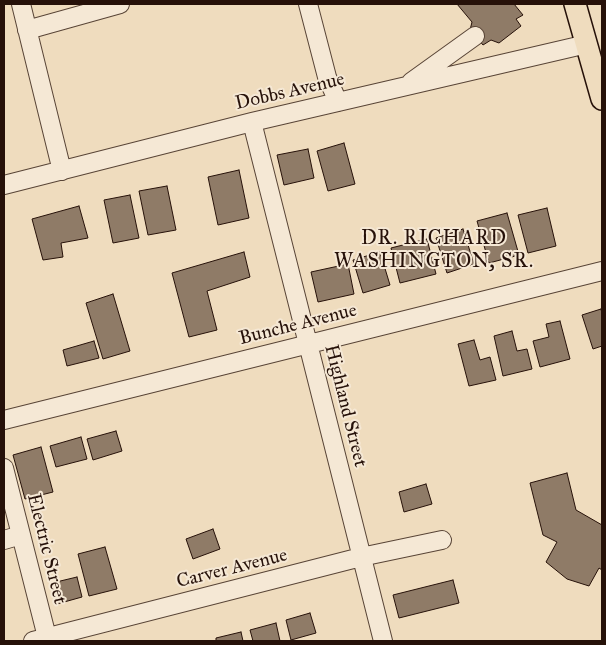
<!DOCTYPE html>
<style>
body{margin:0}
#map{position:relative;width:606px;height:645px;overflow:hidden;background:#efdcbe;font-family:"IM FELL Great Primer",serif}
canvas{display:block}
.frame{position:absolute;inset:0;border:5px solid #261109;pointer-events:none}
</style>
<div id="map">
<canvas width="606" height="645"></canvas>
<div class="frame"></div>
</div>
<script>
const context = document.querySelector('canvas').getContext('2d');
context.lineJoin = 'round';
function fillPath(path, color) { context.fillStyle = color; context.fill(path, 'evenodd'); }
const poly = rows => new Path2D(rows.map(r => 'M' + r).join(''));
function strokePath(path, color, width, dash) { context.strokeStyle = color; context.lineWidth = width; context.lineCap = dash ? 'butt' : 'round'; context.setLineDash(dash || []); context.stroke(path); }
function label(font, color, halo, rows, align = 'center') {
  context.font = font + ' "IM FELL Great Primer",serif'; context.lineWidth = 4; context.setLineDash([]); context.textBaseline = 'middle'; context.strokeStyle = halo; context.fillStyle = color; for (const [text, x, y, turn = 0] of rows) {
    context.save(); context.translate(x, y); context.rotate((+turn || 0) * Math.PI / 180); context.textAlign = isNaN(turn) ? turn : align; if (halo) context.strokeText(text, 0, 0); context.fillText(text, 0, 0); context.restore();
  }
}
const building = poly([
 [457,4,514,4,523,15,516,19,521,26,499,43,491,40,483,45,470,30,472,22,457,4],
 [344,143,355,184,328,191,317,151,344,143],
 [308,149,314,178,284,185,277,155,308,149],
 [239,170,249,218,218,225,208,177,239,170],
 [167,186,176,230,148,235,139,191,167,186],
 [130,195,139,238,113,243,104,200,130,195],
 [79,206,88,238,61,243,63,257,43,260,32,219,79,206],
 [547,208,556,246,528,253,518,215,547,208],
 [507,213,519,255,489,263,477,221,507,213],
 [463,229,474,264,447,273,436,238,463,229],
 [427,239,436,274,400,283,391,248,427,239],
 [244,252,250,277,207,291,217,330,189,337,172,273,244,252],
 [380,252,390,285,363,293,353,260,380,252],
 [348,264,354,294,318,302,311,272,348,264],
 [113,294,130,351,103,359,86,303,113,294],
 [601,309,602,314,602,346,593,349,582,315,601,309],
 [560,321,570,359,540,367,533,341,549,337,546,324,560,321],
 [512,331,517,351,527,349,532,369,503,376,494,336,512,331],
 [474,340,480,360,490,357,496,380,469,386,458,344,474,340],
 [94,341,99,358,67,366,63,350,94,341],
 [116,431,122,451,93,460,87,439,116,431],
 [81,437,87,459,56,467,50,446,81,437],
 [41,447,53,492,25,499,13,455,41,447],
 [567,473,576,510,602,525,602,570,599,568,589,586,567,579,546,562,557,542,543,535,530,483,567,473],
 [426,484,432,504,404,512,399,492,426,484],
 [213,529,220,549,193,559,186,539,213,529],
 [105,547,117,589,89,596,78,554,105,547],
 [77,577,82,597,57,604,52,583,77,577],
 [453,580,459,603,399,618,393,595,453,580],
 [310,613,316,633,291,640,286,620,310,613],
 [276,623,280,641,253,641,250,630,276,623],
 [241,632,243,641,216,641,216,638,241,632]
]);
fillPath(building, '#8f7b67');
strokePath(building, '#261109', 1);
const minor = poly([
 [21,4,62,171],
 [308,4,327,77,338,102],
 [27,30,120,4],
 [411,82,475,36],
 [252,122,383,641],
 [4,185,252,122,587,44],
 [4,420,602,271],
 [4,468,48,641],
 [4,540,21,535],
 [33,641,361,557,442,540]
]);
const major = poly([
 [575,4,602,99]
]);
strokePath(minor, '#584436', 20);
strokePath(major, '#261109', 24);
strokePath(minor, '#f5e8d5', 18);
strokePath(major, '#efdcbe', 21);
label('19px', '#261109', '#f5e8d5', [
 ["Dobbs Avenue",290,92,-13],
 ["Bunche Avenue",298,325,-14],
 ["Highland Street",345,406,76],
 ["Electric Street",46,549,76],
 ["Carver Avenue",232,569,-14]
]);
context.letterSpacing = '1px';
label('20px', '#261109', '#f5e8d5', [
 ["DR. RICHARD",434,239],
 ["WASHINGTON, SR.",434,262]
]);
context.letterSpacing = '0px';
</script>
